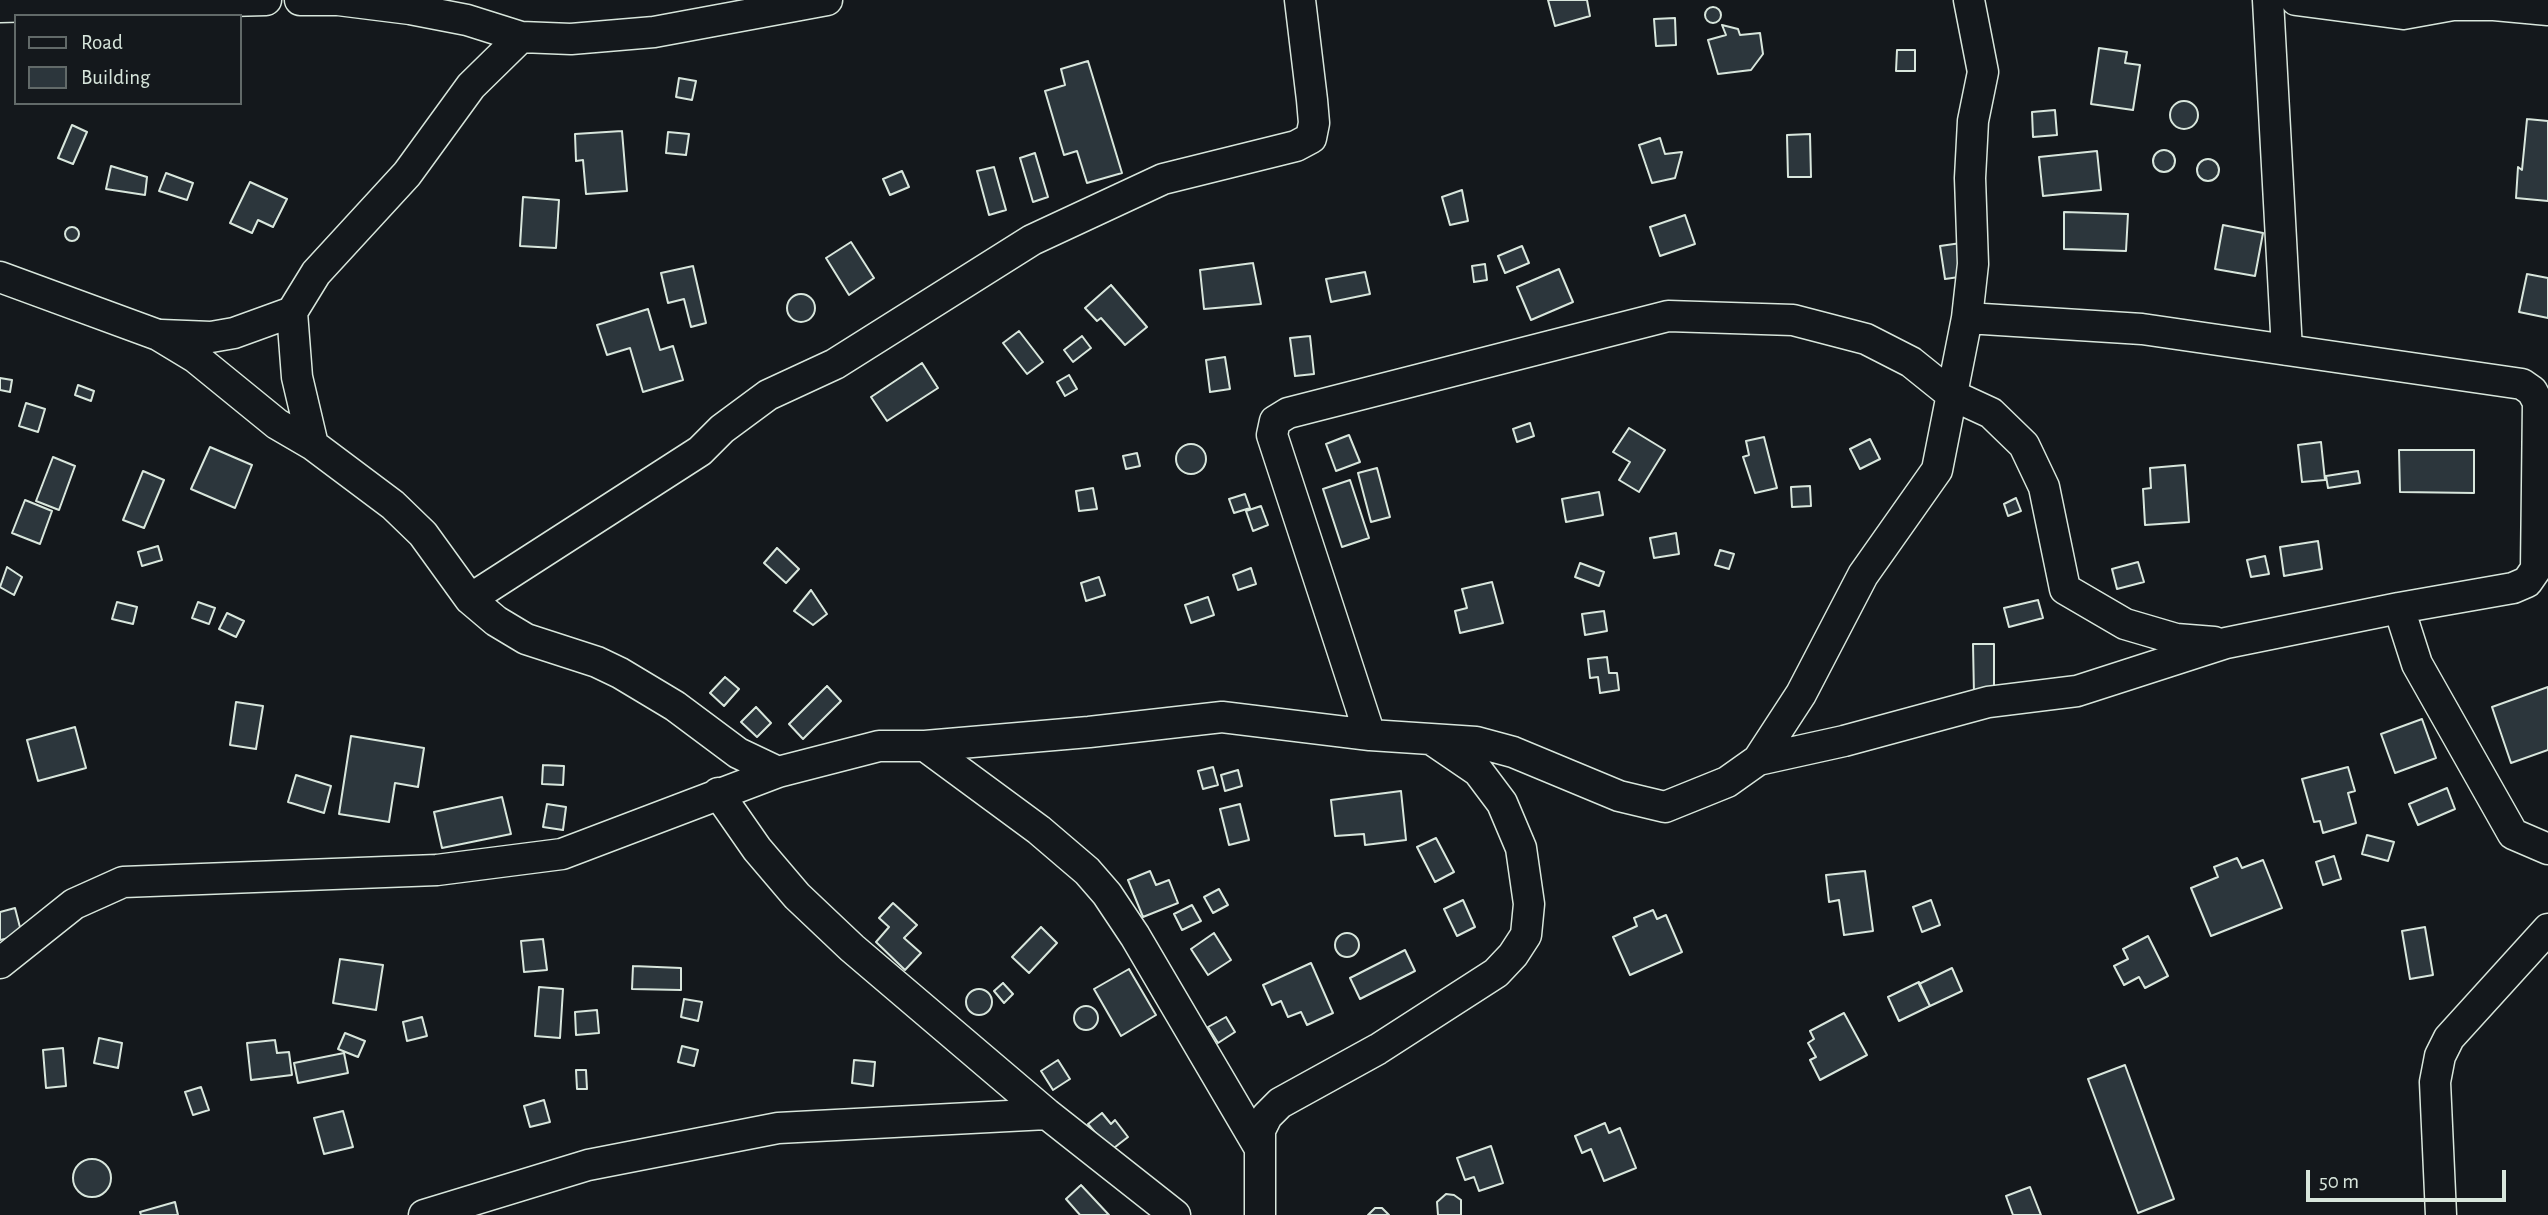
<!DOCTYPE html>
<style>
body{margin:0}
#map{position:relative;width:2548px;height:1215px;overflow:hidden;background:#14181c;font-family:"Alegreya Sans",sans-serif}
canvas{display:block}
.legend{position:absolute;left:14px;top:14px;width:228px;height:91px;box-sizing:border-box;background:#14181c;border:2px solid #626a69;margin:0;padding:9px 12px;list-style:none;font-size:21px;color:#d8e6dc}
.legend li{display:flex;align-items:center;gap:14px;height:35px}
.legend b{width:35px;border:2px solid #626a69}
.scale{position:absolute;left:2306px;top:1170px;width:200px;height:32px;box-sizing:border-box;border:4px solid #d8e6dc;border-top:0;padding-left:9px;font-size:21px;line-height:24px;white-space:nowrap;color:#d8e6dc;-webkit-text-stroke:5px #14181c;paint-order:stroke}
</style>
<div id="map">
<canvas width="2548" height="1215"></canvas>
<ul class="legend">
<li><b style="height:9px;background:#14181c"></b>Road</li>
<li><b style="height:19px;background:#2c363c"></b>Building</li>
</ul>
<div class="scale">50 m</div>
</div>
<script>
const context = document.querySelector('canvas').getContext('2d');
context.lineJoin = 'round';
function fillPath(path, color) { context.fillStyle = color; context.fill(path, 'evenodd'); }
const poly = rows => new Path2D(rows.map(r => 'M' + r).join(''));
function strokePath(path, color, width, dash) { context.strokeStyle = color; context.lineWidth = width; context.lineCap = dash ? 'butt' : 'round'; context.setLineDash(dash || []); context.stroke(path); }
const building = poly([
 [1548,0,1587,0,1590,16,1555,26,1548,0],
 '1705 15a8 8 0 1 1 16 0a8 8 0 1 1-16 0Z',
 [1675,18,1676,45,1656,46,1654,19,1675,18],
 [1722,25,1738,29,1740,35,1760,33,1763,54,1751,70,1718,74,1708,40,1726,35,1722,25],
 [2099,48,2127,52,2125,63,2140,65,2133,110,2091,104,2099,48],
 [1897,50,1915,50,1915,71,1896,71,1897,50],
 [1088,61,1122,173,1087,183,1077,151,1064,155,1045,91,1065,85,1061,69,1088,61],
 [679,78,696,81,692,100,676,97,679,78],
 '2170 115a14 14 0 1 1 28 0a14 14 0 1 1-28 0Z',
 [2055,110,2057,135,2033,137,2032,112,2055,110],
 [2527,119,2548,121,2548,201,2516,198,2518,167,2522,170,2527,119],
 [72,125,87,132,73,164,58,158,72,125],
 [622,131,627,191,586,194,583,160,576,161,575,134,622,131],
 [668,132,689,134,686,155,666,153,668,132],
 [1810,134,1811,177,1788,177,1787,135,1810,134],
 [1660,138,1665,154,1682,152,1675,178,1652,183,1639,145,1660,138],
 '2153 161a11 11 0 1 1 22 0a11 11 0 1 1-22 0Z',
 [2097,151,2101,190,2043,196,2039,157,2097,151],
 [1035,153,1048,197,1033,202,1020,158,1035,153],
 '2197 170a11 11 0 1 1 22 0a11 11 0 1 1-22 0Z',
 [111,166,147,177,145,195,106,189,111,166],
 [994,167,1006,210,989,215,977,171,994,167],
 [902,171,909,187,890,195,883,179,902,171],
 [166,173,193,183,187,200,159,191,166,173],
 [250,182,287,199,273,227,258,220,252,233,230,223,250,182],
 [1462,190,1468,221,1450,225,1442,197,1462,190],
 [523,197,559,200,556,248,520,246,523,197],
 [2064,212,2128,214,2126,251,2064,249,2064,212],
 [1685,215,1695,244,1660,256,1650,227,1685,215],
 [2223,225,2263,233,2255,276,2215,269,2223,225],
 '65 234a7 7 0 1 1 14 0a7 7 0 1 1-14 0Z',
 [851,242,874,278,849,295,826,258,851,242],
 [1961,243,1966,276,1945,279,1940,246,1961,243],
 [1522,246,1529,263,1505,273,1498,256,1522,246],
 [1253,263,1261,304,1204,309,1200,270,1253,263],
 [1485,264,1487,280,1474,282,1472,266,1485,264],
 [693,266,706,323,691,327,684,299,668,303,661,273,693,266],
 [1559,269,1573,302,1531,320,1517,287,1559,269],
 [1365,272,1370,294,1331,302,1326,279,1365,272],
 [2527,274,2548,278,2548,318,2519,312,2527,274],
 [1111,285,1147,327,1125,345,1101,318,1097,321,1085,308,1111,285],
 '787 308a14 14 0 1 1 28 0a14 14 0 1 1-28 0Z',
 [648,309,660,350,673,346,683,380,643,392,630,348,607,355,597,325,648,309],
 [1019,331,1043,362,1027,374,1003,343,1019,331],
 [1082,336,1091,348,1073,362,1064,350,1082,336],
 [1310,336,1314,374,1295,376,1290,338,1310,336],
 [1225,357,1230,389,1210,392,1206,360,1225,357],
 [922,363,938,388,887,421,871,397,922,363],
 [1069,375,1077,389,1065,396,1057,382,1069,375],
 [0,378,12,380,10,392,0,390,0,378],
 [78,385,94,391,91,401,75,395,78,385],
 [26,403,45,409,38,432,19,426,26,403],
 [1530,423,1534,436,1517,442,1513,429,1530,423],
 [1629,428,1665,450,1639,492,1619,480,1630,462,1613,452,1629,428],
 [1349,435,1360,462,1336,471,1326,444,1349,435],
 [1764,437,1777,488,1755,493,1743,457,1749,455,1746,441,1764,437],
 [1870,439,1880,459,1860,469,1850,449,1870,439],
 [2321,442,2325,480,2302,482,2298,445,2321,442],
 '1176 459a15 15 0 1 1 30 0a15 15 0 1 1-30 0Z',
 [210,447,252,465,235,508,191,489,210,447],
 [2399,450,2474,450,2474,493,2400,492,2399,450],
 [1137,453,1140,466,1126,469,1123,456,1137,453],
 [53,457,75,466,59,510,36,501,53,457],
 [2185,465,2189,522,2145,525,2143,489,2151,488,2150,468,2185,465],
 [1377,468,1390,517,1371,522,1358,473,1377,468],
 [143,471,164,480,144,528,123,520,143,471],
 [2358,471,2360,483,2328,488,2326,476,2358,471],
 [1350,480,1369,538,1342,547,1323,489,1350,480],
 [1810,486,1811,506,1792,507,1791,487,1810,486],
 [1093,488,1097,509,1079,511,1076,491,1093,488],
 [1599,492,1603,515,1566,522,1562,499,1599,492],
 [1245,494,1250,508,1234,513,1229,499,1245,494],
 [2016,498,2021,511,2008,516,2004,504,2016,498],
 [25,500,52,511,40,544,12,533,25,500],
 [1261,506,1268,525,1253,531,1246,511,1261,506],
 [1676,533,1679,554,1654,558,1650,538,1676,533],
 [2318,541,2322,569,2284,576,2280,547,2318,541],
 [158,546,162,560,142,566,138,552,158,546],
 [777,548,799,569,786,583,764,563,777,548],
 [1720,550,1734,554,1729,569,1715,565,1720,550],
 [2265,556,2269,574,2251,577,2247,560,2265,556],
 [2138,562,2144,582,2117,589,2112,569,2138,562],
 [1580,563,1604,572,1599,586,1575,577,1580,563],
 [7,567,22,577,14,595,0,587,7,567],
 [1251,568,1256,584,1238,590,1233,575,1251,568],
 [1099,577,1105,595,1086,601,1081,583,1099,577],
 [1492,582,1503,623,1460,633,1455,611,1467,608,1462,589,1492,582],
 [811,590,827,614,813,625,794,611,811,590],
 [1208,597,1214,615,1191,623,1185,605,1208,597],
 [2038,600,2043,618,2009,627,2004,608,2038,600],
 [117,602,137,607,133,624,112,619,117,602],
 [198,602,215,608,209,624,192,618,198,602],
 [1604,611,1607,631,1585,635,1582,614,1604,611],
 [227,613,244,621,236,637,219,629,227,613],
 [1973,644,1994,644,1994,695,1974,695,1973,644],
 [1607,657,1609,673,1617,673,1619,690,1600,693,1598,677,1590,678,1588,659,1607,657],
 [725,677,739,689,724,706,710,693,725,677],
 [827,686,841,701,803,739,789,724,827,686],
 [2548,687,2548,750,2511,763,2492,707,2548,687],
 [236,702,263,706,256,749,230,745,236,702],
 [756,707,771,723,757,737,741,722,756,707],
 [2422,719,2436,758,2395,773,2381,734,2422,719],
 [75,727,86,768,38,781,27,740,75,727],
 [351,736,424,748,418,787,395,783,389,822,339,814,351,736],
 [543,765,564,766,563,785,542,784,543,765],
 [1213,767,1218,785,1203,789,1198,771,1213,767],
 [2348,767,2355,791,2348,793,2356,823,2323,833,2320,821,2314,822,2302,779,2348,767],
 [1238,770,1242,786,1225,791,1221,775,1238,770],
 [296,775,331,786,324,813,288,802,296,775],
 [2447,788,2455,809,2418,825,2409,804,2447,788],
 [1401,791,1406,840,1365,845,1364,834,1335,836,1331,800,1401,791],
 [502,797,511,834,442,848,434,812,502,797],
 [547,804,566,807,563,830,543,827,547,804],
 [1240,804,1249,840,1229,845,1220,809,1240,804],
 [2367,835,2394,842,2388,861,2362,854,2367,835],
 [1436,838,1454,872,1435,882,1417,847,1436,838],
 [2334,856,2341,879,2323,885,2316,862,2334,856],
 [2237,858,2242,868,2263,860,2282,908,2211,936,2191,888,2218,877,2214,867,2237,858],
 [1150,871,1156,885,1169,880,1178,903,1143,917,1128,880,1150,871],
 [1865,871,1873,931,1844,935,1839,900,1829,902,1826,875,1865,871],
 [1219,889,1228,905,1213,913,1204,897,1219,889],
 [1463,900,1475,927,1457,936,1444,909,1463,900],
 [1931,900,1940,925,1922,932,1913,907,1931,900],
 [893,903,917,925,904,938,921,953,905,970,876,942,889,927,879,918,893,903],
 [1192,905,1201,921,1182,930,1174,914,1192,905],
 [15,908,22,935,0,940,0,912,15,908],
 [1653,910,1657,919,1666,915,1682,952,1630,975,1613,937,1637,926,1634,918,1653,910],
 [1041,927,1057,943,1029,973,1012,957,1041,927],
 [2425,927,2433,975,2410,979,2402,931,2425,927],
 [1214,933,1231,960,1208,975,1191,949,1214,933],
 '1335 945a12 12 0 1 1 24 0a12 12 0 1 1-24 0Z',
 [2148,936,2168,976,2145,988,2139,977,2124,985,2114,966,2128,959,2123,949,2148,936],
 [543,939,547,970,524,972,521,941,543,939],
 [1405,950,1415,971,1360,999,1350,978,1405,950],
 [340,959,383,965,376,1010,333,1003,340,959],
 [1311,963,1333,1013,1307,1025,1301,1012,1288,1017,1281,1001,1272,1005,1263,985,1311,963],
 [633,966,681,968,681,990,632,989,633,966],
 [1952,968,1962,991,1930,1006,1919,984,1952,968],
 [1129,969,1156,1015,1121,1036,1094,989,1129,969],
 [1919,982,1930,1006,1899,1021,1888,997,1919,982],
 [1003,983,1013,994,1004,1003,994,991,1003,983],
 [539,987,563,989,560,1038,535,1036,539,987],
 '966 1002a13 13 0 1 1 26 0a13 13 0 1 1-26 0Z',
 [684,999,702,1002,698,1021,681,1017,684,999],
 '1074 1018a12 12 0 1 1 24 0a12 12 0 1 1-24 0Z',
 [597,1010,599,1033,576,1035,575,1012,597,1010],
 [1844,1013,1867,1055,1820,1080,1810,1060,1816,1057,1808,1043,1814,1039,1810,1031,1844,1013],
 [422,1017,427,1036,407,1041,403,1022,422,1017],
 [1226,1017,1235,1032,1218,1043,1208,1027,1226,1017],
 [345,1033,365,1041,358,1057,338,1049,345,1033],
 [99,1038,122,1043,118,1068,94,1063,99,1038],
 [275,1040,277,1053,289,1052,292,1075,251,1080,247,1043,275,1040],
 [682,1046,698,1050,694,1066,678,1062,682,1046],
 [63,1048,66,1086,46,1088,43,1050,63,1048],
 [344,1053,348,1073,298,1083,294,1063,344,1053],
 [854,1060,875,1062,873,1086,852,1083,854,1060],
 [1058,1060,1070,1079,1053,1090,1041,1071,1058,1060],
 [2125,1065,2174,1199,2138,1213,2088,1079,2125,1065],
 [576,1070,586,1070,587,1089,577,1089,576,1070],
 [201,1087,209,1110,193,1115,185,1092,201,1087],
 [544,1100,550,1122,530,1127,524,1106,544,1100],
 [343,1111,353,1147,324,1154,314,1118,343,1111],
 [1102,1113,1111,1124,1115,1120,1128,1137,1110,1151,1088,1124,1102,1113],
 [1605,1123,1609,1133,1620,1128,1636,1168,1604,1181,1591,1149,1582,1153,1575,1136,1605,1123],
 [1491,1146,1503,1183,1479,1191,1474,1177,1465,1180,1457,1158,1491,1146],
 '73 1178a19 19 0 1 1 38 0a19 19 0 1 1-38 0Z',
 [1081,1185,1109,1215,1080,1215,1066,1199,1081,1185],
 [2030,1187,2041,1215,2013,1215,2006,1196,2030,1187],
 [1446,1194,1454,1195,1461,1200,1461,1215,1438,1215,1437,1202,1446,1194],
 [175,1202,178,1215,141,1215,140,1212,175,1202],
 [1375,1208,1382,1208,1389,1215,1368,1215,1375,1208]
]);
fillPath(building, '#2c363c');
strokePath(building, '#d8e6dc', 2);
const minor = poly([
 [300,0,338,0,410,9,467,20,521,37,571,39,654,32,827,0],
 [2268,0,2287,350],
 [2296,0,2403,14,2453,5,2494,5,2548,10],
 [0,7,266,0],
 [0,277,158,335,196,358,277,424,313,445,393,505,423,534,470,599,496,621,526,639,597,662,620,673,675,706,738,753,778,772],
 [1967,318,2142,329,2522,384,2532,391,2538,402,2536,569,2527,582,2513,588,2399,608],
 [161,335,211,337,234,333,292,312],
 [313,445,297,377,292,312,316,273,407,174,471,86,521,37],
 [470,599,700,451,722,429,768,395,835,364,1032,240,1163,179,1296,146,1311,138,1314,123,1312,100,1300,0],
 [1370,735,1272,435,1275,421,1288,413,1668,316,1793,320,1866,339,1911,362,1952,395,1991,413,2024,445,2044,487,2065,589,2125,624,2176,639,2214,642],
 [925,746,1039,830,1087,871,1107,894,1135,936,1259,1147],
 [1758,760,1801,694,1863,575,1937,470,1967,318,1973,264,1970,178,1973,121,1983,72,1969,0],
 [718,793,757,849,797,896,852,948,1047,1114,1175,1215],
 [0,963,74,904,123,882,437,870,562,854,778,772,879,746,925,746,1089,732,1222,717,1370,735,1476,742,1513,752,1619,796,1665,807,1727,782,1758,760,1844,741,1988,702,2077,691,2226,643,2399,608,2417,664,2513,834,2548,849],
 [424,1215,588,1165,778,1128,1047,1114],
 [1260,1215,1260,1130,1267,1116,1280,1103,1378,1049,1496,973,1513,955,1526,935,1529,904,1521,848,1502,803,1478,771,1434,741],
 [2441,1215,2435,1082,2440,1056,2449,1038,2548,929]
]);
strokePath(minor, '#d8e6dc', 33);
strokePath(minor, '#14181c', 30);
</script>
